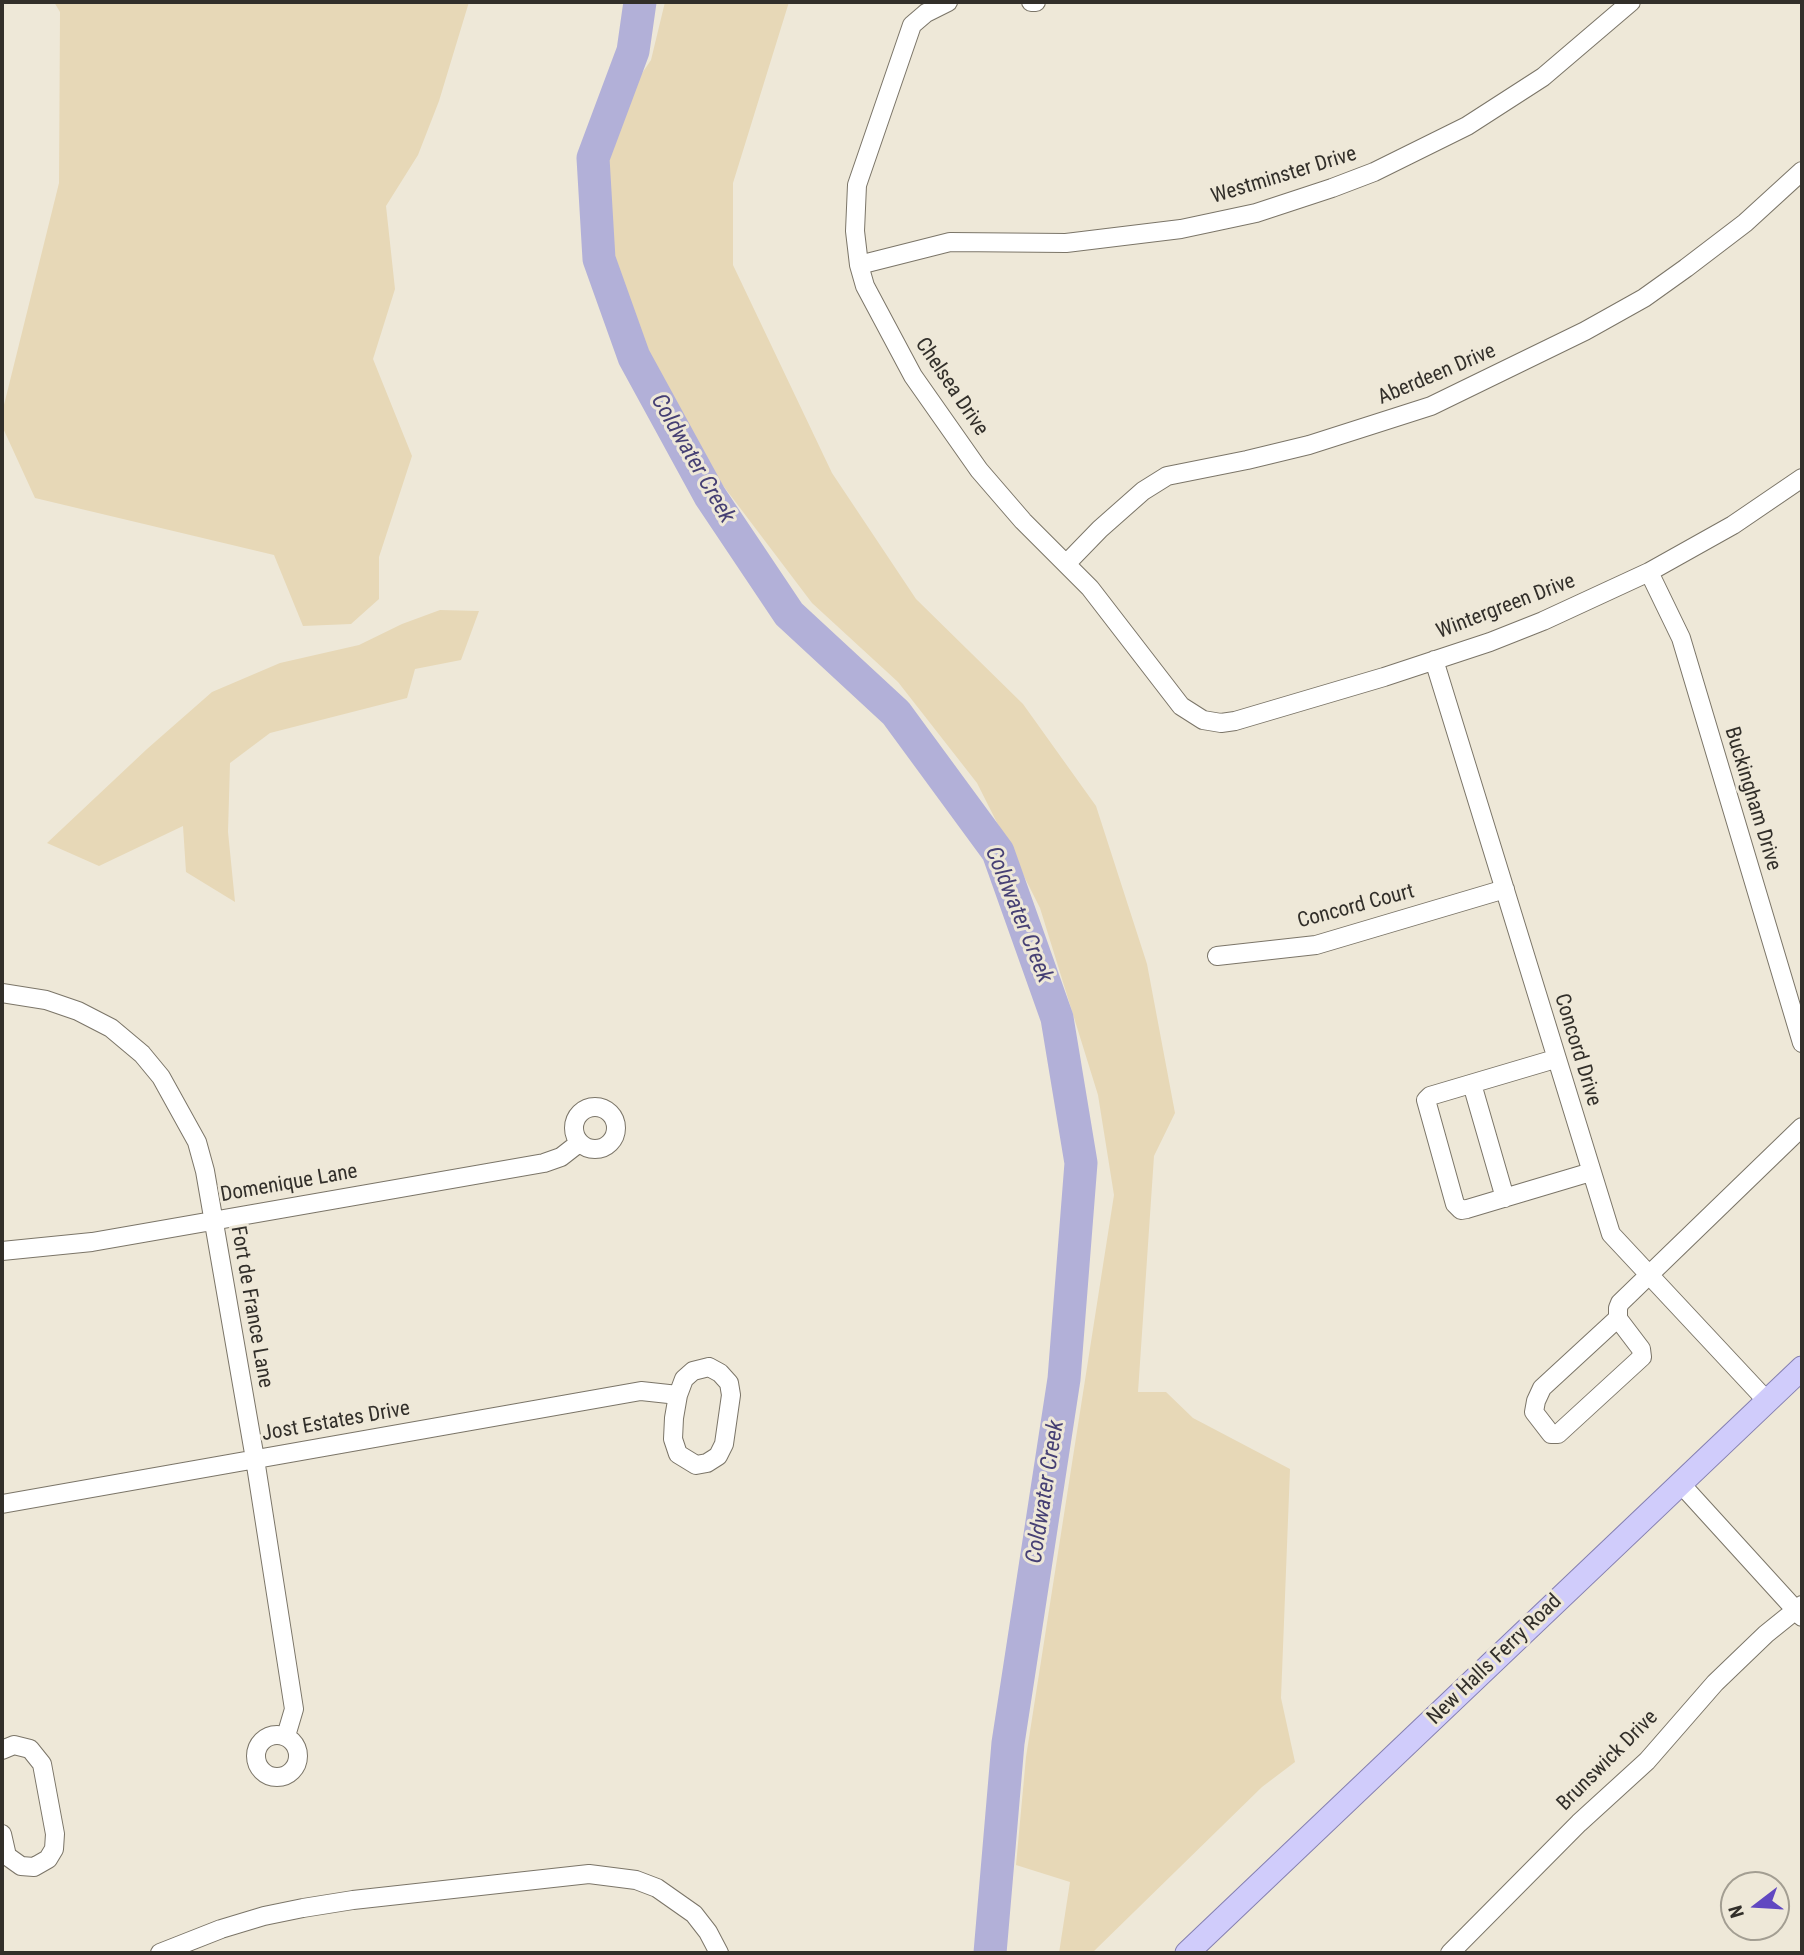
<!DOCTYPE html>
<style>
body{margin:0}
#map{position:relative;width:1804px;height:1955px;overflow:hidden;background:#eee8d8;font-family:"Roboto Condensed",sans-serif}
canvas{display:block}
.frame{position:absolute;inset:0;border:4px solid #322f2a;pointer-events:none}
.north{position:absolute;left:1720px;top:1871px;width:70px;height:70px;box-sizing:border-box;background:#eee8d8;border:2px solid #a39e92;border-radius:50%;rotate:253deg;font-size:19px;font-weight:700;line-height:28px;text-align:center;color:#322f2a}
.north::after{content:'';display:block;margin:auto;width:24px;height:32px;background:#6148c1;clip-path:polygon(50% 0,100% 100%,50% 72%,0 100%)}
</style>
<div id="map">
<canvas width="1804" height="1955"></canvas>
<div class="frame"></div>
<div class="north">N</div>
</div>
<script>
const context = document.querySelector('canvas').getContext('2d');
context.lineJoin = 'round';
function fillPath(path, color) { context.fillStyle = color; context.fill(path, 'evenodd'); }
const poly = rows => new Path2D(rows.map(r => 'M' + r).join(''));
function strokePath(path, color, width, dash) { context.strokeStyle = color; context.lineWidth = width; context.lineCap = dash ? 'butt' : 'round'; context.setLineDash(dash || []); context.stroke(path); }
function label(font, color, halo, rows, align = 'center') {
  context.font = font + ' "Roboto Condensed",sans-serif'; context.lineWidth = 6; context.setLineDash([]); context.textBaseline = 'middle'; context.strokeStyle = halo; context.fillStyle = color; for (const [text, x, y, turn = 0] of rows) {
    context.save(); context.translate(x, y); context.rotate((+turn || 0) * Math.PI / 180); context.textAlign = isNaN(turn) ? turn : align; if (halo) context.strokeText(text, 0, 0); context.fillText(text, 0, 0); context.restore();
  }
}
fillPath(poly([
 [54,2,469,2,439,101,418,155,386,206,395,289,373,359,412,456,379,557,379,599,351,624,303,626,274,555,35,498,2,426,2,413,59,183,60,12],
 [665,2,789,2,733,183,733,265,832,473,916,599,1023,704,1096,806,1147,964,1175,1113,1154,1156,1138,1392,1166,1392,1193,1418,1290,1469,1281,1698,1295,1762,1262,1787,1092,1953,1059,1953,1070,1882,1016,1865,1026,1757,1114,1195,1098,1095,1040,908,977,783,898,682,812,603,712,471,653,381,612,289,602,229,607,152,634,85,651,60],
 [440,610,479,611,461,660,415,669,407,698,270,733,230,763,228,832,235,902,186,872,183,826,99,866,47,843,147,749,212,692,280,663,359,645,402,624]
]), '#e7d8b7');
strokePath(poly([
 [640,2,633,51,593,158,599,259,634,357,710,496,789,614,896,713,998,852,1057,1018,1081,1163,1064,1379,1008,1743,990,1953]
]), '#b2b0d8', 33);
const minor = poly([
 [948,2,926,13,912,25,857,185,855,231,859,265,865,286,913,376,979,470,1023,521,1090,588,1181,706,1203,720,1221,723,1235,721,1384,677,1490,642,1543,621,1649,572,1733,525,1802,478],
 [1031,2,1036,2],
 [859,265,950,242,1066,243,1181,229,1256,213,1332,188,1374,172,1467,126,1543,77,1631,2],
 [1067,563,1100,529,1143,491,1167,476,1247,460,1309,445,1431,406,1585,331,1644,298,1686,268,1745,223,1802,171],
 [1649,572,1681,638,1802,1043],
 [1434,660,1611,1234,1767,1401],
 [1217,956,1316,945,1505,889],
 [2,993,46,1000,78,1011,111,1028,142,1054,161,1077,197,1142,205,1171,255,1459,294,1709,286,1736],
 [1555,1059,1430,1096,1426,1100,1455,1204,1461,1210,1467,1209,1591,1172],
 [1472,1084,1505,1198],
 '574 1128a21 21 0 1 1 42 0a21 21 0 1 1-42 0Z',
 [2,1251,92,1242,544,1163,561,1157,579,1143],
 [1618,1318,1542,1388,1536,1401,1534,1412,1551,1434,1558,1434,1642,1357,1641,1349,1619,1320,1618,1318,1618,1308,1620,1303,1802,1127],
 [709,1367,720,1373,729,1383,731,1395,724,1444,718,1456,707,1463,696,1465,678,1454,673,1439,674,1418,678,1395,684,1379,693,1371,709,1367],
 [1680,1483,1802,1617],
 [2,1504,641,1391,678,1395],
 '256 1756a21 21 0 1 1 42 0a21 21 0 1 1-42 0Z',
 [2,1750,14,1745,30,1749,42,1764,55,1834,54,1849,48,1859,34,1867,21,1866,7,1856,2,1834],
 [160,1953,221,1929,264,1916,303,1908,353,1900,589,1874,636,1880,657,1888,694,1914,708,1932,719,1953],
 [1450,1953,1579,1823,1647,1761,1715,1683,1766,1634,1802,1605]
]);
const major = poly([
 [1187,1953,1802,1368]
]);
strokePath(minor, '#7b7568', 20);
strokePath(major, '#847fb0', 25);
strokePath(minor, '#fff', 18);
strokePath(major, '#d0ccfb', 23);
label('21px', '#322f2a', '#eee8d8', [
 ["Westminster Drive",1284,176,-17],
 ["Aberdeen Drive",1437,375,-23],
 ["Chelsea Drive",951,387,56],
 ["Wintergreen Drive",1506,607,-21],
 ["Buckingham Drive",1752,799,73],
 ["Concord Court",1356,907,-15],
 ["Concord Drive",1577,1050,73],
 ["Domenique Lane",289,1184,-10],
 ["Fort de France Lane",251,1307,80],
 ["Jost Estates Drive",336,1422,-10],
 ["New Halls Ferry Road",1495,1660,-44],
 ["Brunswick Drive",1608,1761,-45]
]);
label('italic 23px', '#464074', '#eee8d8', [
 ["Coldwater Creek",692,459,60],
 ["Coldwater Creek",1018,915,68],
 ["Coldwater Creek",1046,1492,-81]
]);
</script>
